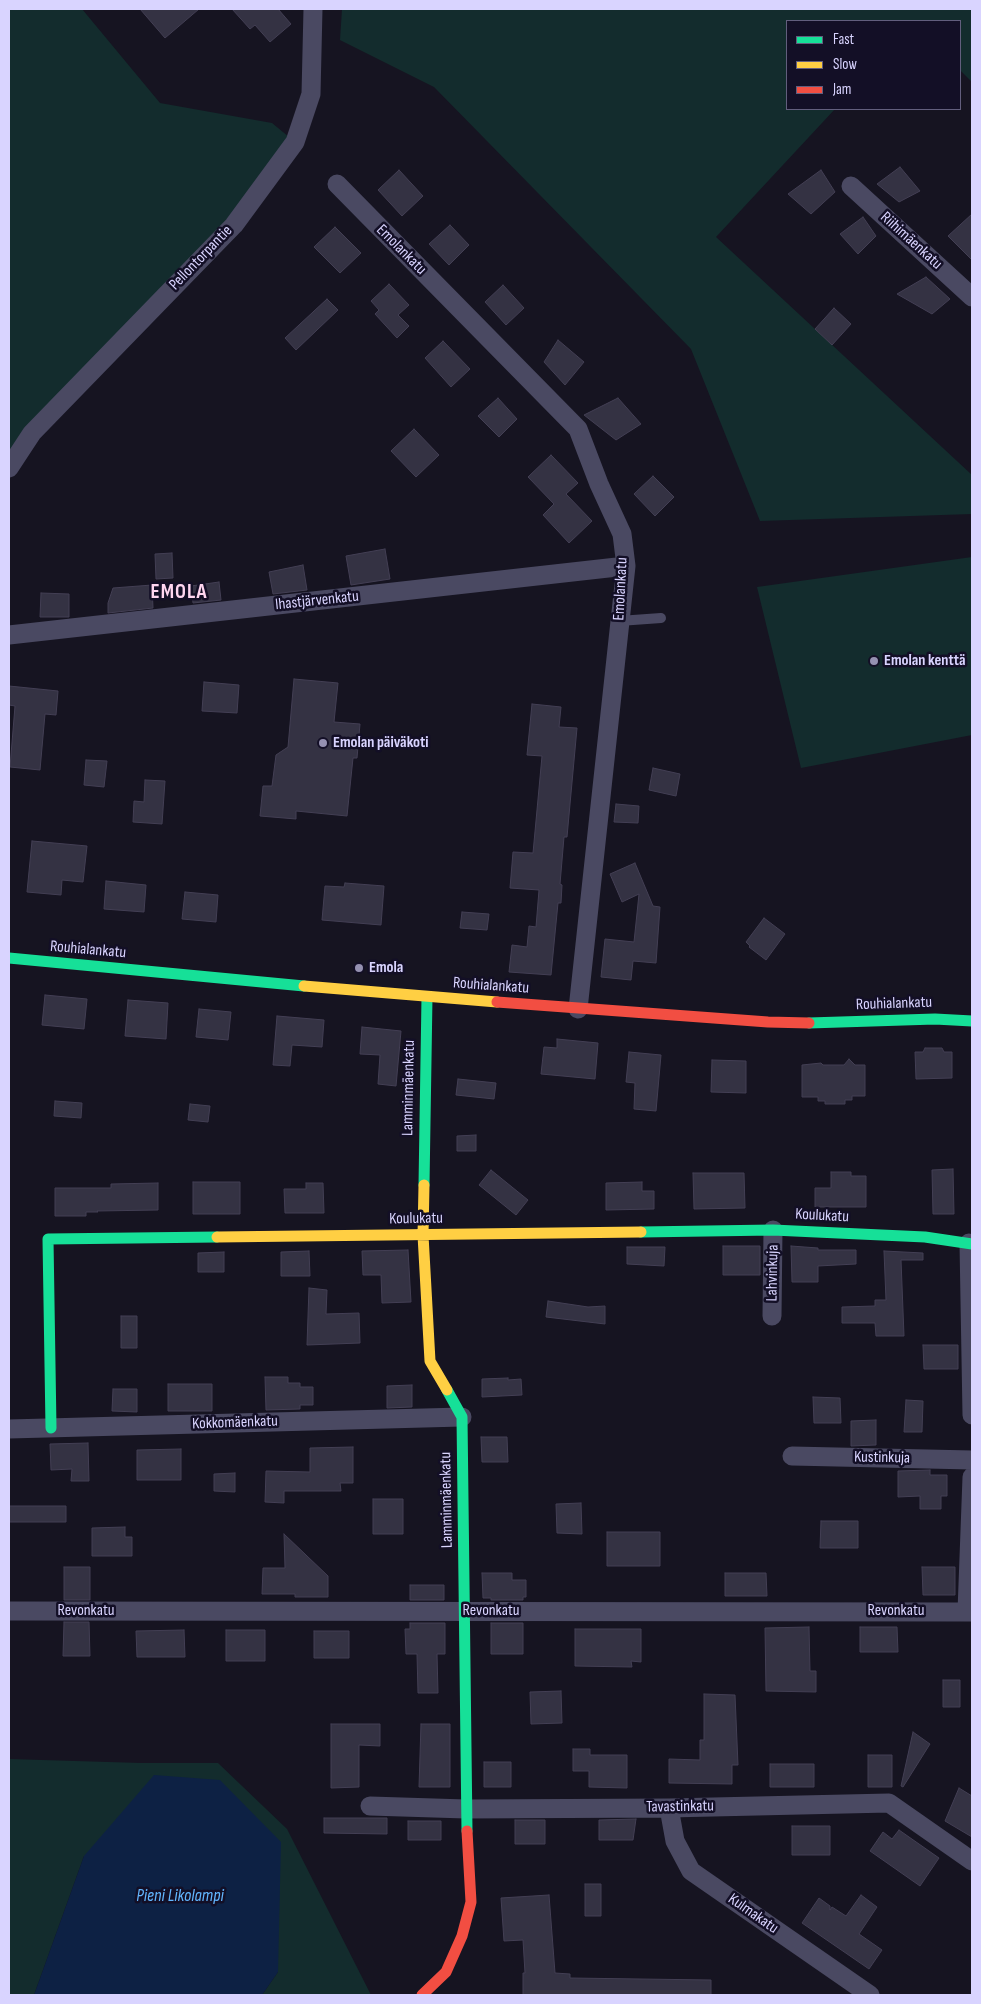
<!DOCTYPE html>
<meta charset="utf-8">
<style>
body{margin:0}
#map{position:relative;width:981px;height:2004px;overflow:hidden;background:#161421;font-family:"Sofia Sans Condensed",sans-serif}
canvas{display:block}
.frame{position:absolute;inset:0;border:10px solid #d9d4ff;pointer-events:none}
.legend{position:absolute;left:786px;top:20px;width:175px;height:90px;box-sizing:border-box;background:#130f26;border:1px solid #625e7d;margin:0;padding:6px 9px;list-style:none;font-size:15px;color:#d9d4ff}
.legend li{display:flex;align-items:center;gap:10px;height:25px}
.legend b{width:25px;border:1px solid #625e7d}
</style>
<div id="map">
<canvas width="981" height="2004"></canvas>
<div class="frame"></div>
<ul class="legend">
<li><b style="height:6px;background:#16e098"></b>Fast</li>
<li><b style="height:6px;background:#ffcf43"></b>Slow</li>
<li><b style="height:6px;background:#f24e42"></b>Jam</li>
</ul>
</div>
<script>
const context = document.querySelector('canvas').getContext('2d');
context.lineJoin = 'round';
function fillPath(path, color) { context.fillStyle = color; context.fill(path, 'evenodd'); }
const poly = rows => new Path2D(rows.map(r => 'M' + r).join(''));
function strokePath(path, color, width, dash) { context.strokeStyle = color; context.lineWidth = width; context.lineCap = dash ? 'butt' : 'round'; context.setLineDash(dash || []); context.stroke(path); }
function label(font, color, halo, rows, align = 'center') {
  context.font = font + ' "Sofia Sans Condensed",sans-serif'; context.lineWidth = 5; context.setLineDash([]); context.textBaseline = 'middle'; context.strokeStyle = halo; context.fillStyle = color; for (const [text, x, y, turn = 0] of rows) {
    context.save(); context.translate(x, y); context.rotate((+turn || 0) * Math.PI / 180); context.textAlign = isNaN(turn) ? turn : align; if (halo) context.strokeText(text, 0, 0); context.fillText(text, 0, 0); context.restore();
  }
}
fillPath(poly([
 [9,9,82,9,160,103,272,123,295,142,9,468],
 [342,9,972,9,972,82,960,70,960,21,787,21,787,109,835,109,716,237,972,475,972,514,760,521,691,349,434,87,340,40],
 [972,557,972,735,801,768,757,587],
 [9,1759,141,1763,218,1763,287,1829,371,1995,262,1995,278,1972,84,1856,34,1995,9,1995]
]), '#132c2d');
fillPath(poly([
 [154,1775,220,1780,281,1842,278,1972,262,1995,34,1995,84,1856]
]), '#0d2144');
const building = poly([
 [140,9,199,9,165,38,140,9],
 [232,9,278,9,291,24,270,42,255,25,250,29,232,9],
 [900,167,920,191,899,202,877,184,900,167],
 [399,170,423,196,402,216,378,190,399,170],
 [821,170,835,192,811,214,788,194,821,170],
 [972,214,972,260,948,236,972,214],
 [863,217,876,236,858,254,840,234,863,217],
 [450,225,469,245,449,265,429,244,450,225],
 [335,227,361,253,340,273,314,247,335,227],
 [926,277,950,299,932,314,897,294,926,277],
 [389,284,409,305,398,315,409,326,397,338,375,314,379,310,371,301,389,284],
 [503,285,524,308,506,325,485,302,503,285],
 [327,299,338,310,296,350,285,338,327,299],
 [834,308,851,324,832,345,815,329,834,308],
 [558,340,584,362,565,385,544,362,558,340],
 [443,341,470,369,451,387,425,358,443,341],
 [498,398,517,419,499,437,478,416,498,398],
 [618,398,641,424,616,440,584,415,618,398],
 [414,429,439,455,416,477,391,451,414,429],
 [551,455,578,483,566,494,592,521,569,543,543,515,554,504,528,477,551,455],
 [653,476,674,497,655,516,634,494,653,476],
 [385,549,390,579,351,585,346,556,385,549],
 [172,553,173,578,156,579,155,554,172,553],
 [303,565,307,590,273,594,269,572,303,565],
 [219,582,221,600,193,603,191,586,219,582],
 [152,585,153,608,108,613,108,603,113,588,152,585],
 [41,593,69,594,69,617,40,617,41,593],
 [294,679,338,683,334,722,360,724,357,758,353,758,347,816,296,811,296,819,260,816,263,786,272,786,276,755,288,747,294,679],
 [204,682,239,685,237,713,202,711,204,682],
 [9,686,58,691,56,715,45,714,40,770,10,767,15,706,9,705,9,686],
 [532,704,561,707,559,727,577,728,567,837,564,837,560,884,562,885,561,903,558,903,551,975,509,972,512,945,527,947,529,926,536,927,539,890,510,888,513,852,533,853,542,756,527,755,532,704],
 [86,760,107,761,104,787,84,785,86,760],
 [653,768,680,774,676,796,649,790,653,768],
 [145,780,165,781,162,824,133,822,134,801,144,802,145,780],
 [616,804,639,806,638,823,614,822,616,804],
 [32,841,87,846,83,882,62,880,61,895,27,892,32,841],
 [635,863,653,906,660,907,656,963,633,961,631,980,601,977,605,939,634,942,639,894,622,902,610,874,635,863],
 [106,881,146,885,144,912,104,909,106,881],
 [345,883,384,886,381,925,322,920,325,886,344,887,345,883],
 [185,892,218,895,216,922,182,919,185,892],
 [462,912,489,914,487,930,460,928,462,912],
 [764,918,785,934,766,960,749,947,750,946,746,942,764,918],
 [45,995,87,999,84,1029,42,1025,45,995],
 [128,1000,168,1003,166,1039,125,1036,128,1000],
 [199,1009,231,1012,228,1040,196,1037,199,1009],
 [277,1016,324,1020,322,1047,292,1045,290,1066,273,1065,277,1016],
 [362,1027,401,1031,396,1086,378,1084,380,1055,360,1054,362,1027],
 [557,1039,598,1043,595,1079,541,1074,544,1047,557,1048,557,1039],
 [925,1048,942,1048,944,1052,952,1052,952,1078,916,1079,915,1052,923,1052,925,1048],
 [629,1052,661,1055,656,1111,634,1109,635,1083,626,1082,629,1052],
 [849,1059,855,1065,865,1065,865,1096,852,1096,852,1100,845,1100,845,1104,825,1104,825,1101,818,1101,818,1097,802,1097,802,1065,821,1063,823,1065,844,1065,849,1059],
 [712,1060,746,1061,746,1093,711,1092,712,1060],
 [458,1079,496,1083,494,1099,456,1095,458,1079],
 [55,1101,82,1103,81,1118,54,1116,55,1101],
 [190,1104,210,1106,208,1122,188,1120,190,1104],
 [476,1135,476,1151,457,1151,457,1136,476,1135],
 [953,1169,954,1214,933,1214,932,1170,953,1169],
 [491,1170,528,1200,516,1215,479,1185,491,1170],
 [831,1172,851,1172,851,1176,866,1176,866,1207,815,1207,815,1188,831,1188,831,1172],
 [693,1173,744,1173,745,1208,694,1209,693,1173],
 [193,1182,240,1182,240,1214,193,1214,193,1182],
 [642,1182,642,1191,654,1191,654,1209,606,1210,606,1183,642,1182],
 [158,1183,158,1210,97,1211,98,1212,86,1212,86,1216,55,1216,55,1188,111,1188,111,1184,158,1183],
 [306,1183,323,1183,324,1213,285,1213,284,1189,306,1189,306,1183],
 [723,1246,760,1246,760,1275,723,1275,723,1246],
 [791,1246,818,1248,818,1250,856,1250,856,1264,818,1266,818,1282,792,1282,791,1246],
 [627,1247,665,1247,664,1266,627,1264,627,1247],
 [408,1250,411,1302,382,1303,381,1275,363,1275,362,1251,408,1250],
 [309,1251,310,1276,281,1276,281,1252,309,1251],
 [884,1251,923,1253,923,1260,901,1260,904,1336,876,1336,875,1323,842,1323,842,1307,875,1306,875,1300,886,1300,884,1251],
 [224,1252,224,1272,198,1272,198,1253,224,1252],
 [309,1288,327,1290,326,1314,359,1313,360,1343,307,1345,309,1288],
 [548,1301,588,1307,605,1306,605,1324,546,1317,548,1301],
 [121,1316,137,1316,137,1348,121,1348,121,1316],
 [923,1345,958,1345,958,1369,924,1369,923,1345],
 [265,1377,288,1377,288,1383,300,1383,300,1387,313,1387,313,1405,300,1405,300,1409,266,1410,265,1377],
 [508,1378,508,1380,521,1379,522,1395,482,1397,482,1379,508,1378],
 [168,1384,212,1384,212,1411,168,1411,168,1384],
 [412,1385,412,1407,387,1408,387,1386,412,1385],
 [113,1389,137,1389,137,1412,112,1411,113,1389],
 [813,1397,840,1398,841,1423,814,1423,813,1397],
 [906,1400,923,1401,922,1432,904,1432,906,1400],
 [876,1420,876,1445,851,1446,851,1421,876,1420],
 [481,1437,507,1437,508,1462,482,1462,481,1437],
 [88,1443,89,1481,71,1481,72,1469,51,1470,50,1444,88,1443],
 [353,1447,353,1483,340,1483,341,1491,284,1491,284,1503,265,1502,266,1471,310,1472,310,1448,353,1447],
 [181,1449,181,1480,137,1480,137,1450,181,1449],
 [930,1470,930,1475,947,1475,947,1496,941,1496,941,1509,920,1509,920,1496,898,1497,898,1471,930,1470],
 [235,1473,235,1492,214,1491,214,1474,235,1473],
 [373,1499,403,1499,403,1534,373,1534,373,1499],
 [581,1503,582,1534,557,1533,556,1504,581,1503],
 [9,1506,66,1506,66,1522,9,1522,9,1506],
 [821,1521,858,1521,858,1548,820,1548,821,1521],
 [125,1527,125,1537,132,1537,132,1556,92,1556,92,1528,125,1527],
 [607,1532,660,1532,660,1566,607,1566,607,1532],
 [284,1534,328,1576,328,1597,295,1597,295,1594,262,1594,263,1568,285,1568,284,1534],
 [64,1567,90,1567,90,1600,64,1600,64,1567],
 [922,1567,955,1567,955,1595,923,1595,922,1567],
 [482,1573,512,1573,512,1580,526,1580,526,1597,523,1597,523,1600,491,1600,491,1598,483,1598,482,1573],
 [725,1573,766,1573,767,1596,725,1596,725,1573],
 [410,1585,444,1585,444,1600,410,1600,410,1585],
 [64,1622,89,1622,90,1656,63,1656,64,1622],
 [410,1623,445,1623,445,1654,437,1654,438,1693,418,1693,417,1654,406,1654,405,1629,410,1629,410,1623],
 [491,1623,523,1623,523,1654,491,1654,491,1623],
 [809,1627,810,1671,816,1671,816,1692,766,1691,765,1628,809,1627],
 [860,1627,897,1627,898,1652,860,1652,860,1627],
 [575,1629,641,1629,641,1662,631,1661,632,1667,575,1666,575,1629],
 [184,1630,185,1657,137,1657,136,1631,184,1630],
 [226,1630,265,1630,265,1661,226,1661,226,1630],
 [314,1631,349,1631,349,1658,314,1658,314,1631],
 [943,1680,960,1680,960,1707,943,1707,943,1680],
 [561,1691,562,1723,531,1724,530,1692,561,1691],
 [704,1694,735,1695,738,1765,732,1765,732,1784,669,1783,669,1759,700,1760,700,1740,704,1740,704,1694],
 [331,1724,380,1724,380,1746,359,1745,359,1787,331,1788,331,1724],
 [421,1724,450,1724,450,1787,419,1787,421,1724],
 [913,1732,930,1744,903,1787,901,1786,913,1732],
 [573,1749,590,1749,590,1755,627,1755,627,1788,589,1787,589,1771,573,1771,573,1749],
 [868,1755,892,1755,892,1787,868,1787,868,1755],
 [484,1762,511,1762,511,1787,484,1787,484,1762],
 [770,1764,814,1764,814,1787,770,1787,770,1764],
 [959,1788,972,1796,972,1837,945,1821,959,1788],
 [324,1818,387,1818,387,1834,324,1833,324,1818],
 [636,1819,633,1840,599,1840,599,1820,636,1819],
 [515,1820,545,1820,545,1844,515,1844,515,1820],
 [408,1821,441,1821,441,1840,408,1840,408,1821],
 [792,1826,830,1826,830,1855,792,1855,792,1826],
 [899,1830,939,1858,920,1886,870,1851,883,1832,892,1839,899,1830],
 [585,1884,601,1884,601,1916,585,1916,585,1884],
 [549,1895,555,1973,570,1974,570,1978,711,1980,711,1995,523,1995,523,1973,525,1973,523,1940,504,1941,501,1898,549,1895],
 [861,1895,877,1907,859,1934,882,1950,869,1969,802,1923,819,1898,830,1906,830,1910,832,1907,846,1916,861,1895]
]);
fillPath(building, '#343243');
strokePath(building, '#433f54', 1);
strokePath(poly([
 [619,621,661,618]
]), '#4a4962', 10);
strokePath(poly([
 [337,184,578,429,599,484,622,534,626,566,578,1009],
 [851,186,972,297],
 [9,468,32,433,234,225,295,142,311,94,313,9],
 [9,635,626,566],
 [969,1243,972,1415],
 [772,1316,773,1230],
 [9,1429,462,1417],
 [792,1456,972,1460],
 [9,1611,972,1612],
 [967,1611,972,1477],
 [370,1806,466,1809,669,1808,889,1803,972,1861],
 [669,1808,675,1841,691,1871,870,1995]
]), '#4a4962', 19);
strokePath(poly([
 [9,958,304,986],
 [809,1023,935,1019,972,1021],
 [424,1185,427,997],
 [641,1232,773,1230,925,1237,972,1244],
 [447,1390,462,1417,467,1831],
 [51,1428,48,1239,217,1237]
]), '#16e098', 11);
strokePath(poly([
 [304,986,497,1002],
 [424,1185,423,1235,430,1361,447,1390],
 [217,1237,641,1232]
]), '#ffcf43', 11);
strokePath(poly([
 [497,1002,768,1022,809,1023],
 [422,1995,446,1972,462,1936,471,1902,467,1831]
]), '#f24e42', 11);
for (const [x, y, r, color] of [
 [874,661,5,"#9591b1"],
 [323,743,5,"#9591b1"],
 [359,968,5,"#9591b1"]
]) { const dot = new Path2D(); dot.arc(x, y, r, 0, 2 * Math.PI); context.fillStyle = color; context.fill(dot); strokePath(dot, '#130f26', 2); }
label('16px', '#d9d4ff', '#130f26', [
 ["Riihimäenkatu",911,241,42],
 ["Emolankatu",401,250,45],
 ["Pellontorpantie",201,258,-46],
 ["Emolankatu",621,589,-87],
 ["Ihastjärvenkatu",317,601,-6],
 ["Rouhialankatu",88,950,5],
 ["Rouhialankatu",491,986,4],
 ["Rouhialankatu",894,1004,-2],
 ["Lamminmäenkatu",409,1088,-89],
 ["Koulukatu",822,1216,3],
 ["Koulukatu",416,1219,-1],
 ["Lahvinkuja",773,1273,-89],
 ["Kokkomäenkatu",235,1423,-2],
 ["Kustinkuja",882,1458,1],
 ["Lamminmäenkatu",447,1500,-91],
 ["Revonkatu",86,1611],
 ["Revonkatu",491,1611],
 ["Revonkatu",896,1611],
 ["Tavastinkatu",680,1807,-1],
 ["Kulmakatu",753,1914,35]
]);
label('bold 16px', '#d9d4ff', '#130f26', [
 ["Emolan kenttä",884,661],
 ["Emolan päiväkoti",333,743],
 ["Emola",369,968]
], 'left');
label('italic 18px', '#62b6ff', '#130f26', [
 ["Pieni Likolampi",180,1896]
]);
context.letterSpacing = '1px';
label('bold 21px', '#ffd6f0', '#130f26', [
 ["EMOLA",179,593]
]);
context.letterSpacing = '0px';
</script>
